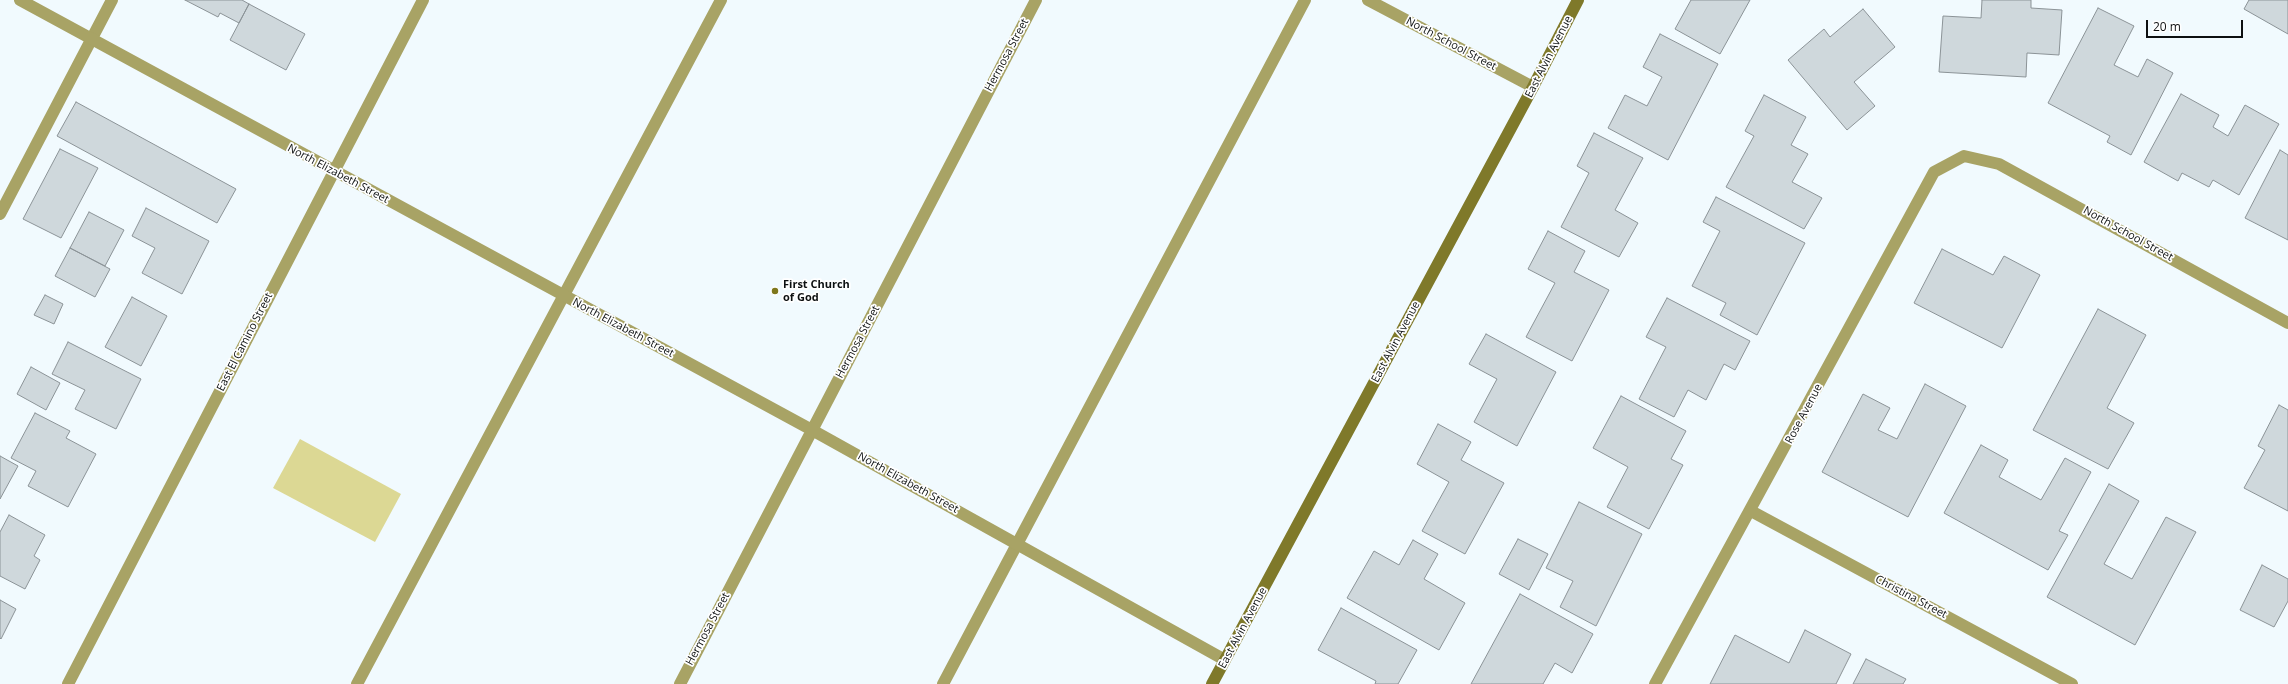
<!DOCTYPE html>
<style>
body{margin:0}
#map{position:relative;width:2288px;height:684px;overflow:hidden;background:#f1fafe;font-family:"Open Sans",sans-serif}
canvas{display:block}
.scale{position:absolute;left:2146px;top:20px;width:97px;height:18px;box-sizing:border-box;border:2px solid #0d1011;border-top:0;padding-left:5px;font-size:12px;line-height:14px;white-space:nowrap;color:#0d1011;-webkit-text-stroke:3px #fff;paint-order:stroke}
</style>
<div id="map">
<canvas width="2288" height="684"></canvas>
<div class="scale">20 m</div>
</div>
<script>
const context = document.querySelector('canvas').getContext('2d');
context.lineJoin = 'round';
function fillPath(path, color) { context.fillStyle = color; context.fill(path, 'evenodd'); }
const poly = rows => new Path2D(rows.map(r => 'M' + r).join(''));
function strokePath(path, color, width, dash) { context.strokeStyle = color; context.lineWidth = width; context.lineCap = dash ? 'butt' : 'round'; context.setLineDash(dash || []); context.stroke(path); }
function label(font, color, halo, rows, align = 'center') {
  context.font = font + ' "Open Sans",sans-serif'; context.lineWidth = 3.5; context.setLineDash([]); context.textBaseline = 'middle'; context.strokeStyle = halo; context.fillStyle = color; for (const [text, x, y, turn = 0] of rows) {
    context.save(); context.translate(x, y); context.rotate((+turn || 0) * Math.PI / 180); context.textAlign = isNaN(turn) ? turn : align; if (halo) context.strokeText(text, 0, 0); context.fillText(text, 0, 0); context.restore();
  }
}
fillPath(poly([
 [300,439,401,494,375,542,273,488]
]), '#dcd894');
const building = poly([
 [185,0,242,0,249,4,239,23,220,13,218,17,185,0],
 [1691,0,1750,0,1720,54,1675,29,1691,0],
 [1982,0,2031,0,2031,8,2062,10,2059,55,2027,53,2026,77,1939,72,1943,16,1981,18,1982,0],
 [2249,0,2288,0,2288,34,2244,9,2249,0],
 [249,4,305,34,286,70,230,40,249,4],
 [2098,8,2134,26,2114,65,2138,77,2147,59,2173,73,2131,155,2107,142,2110,136,2048,103,2098,8],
 [1863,9,1895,47,1854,82,1875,106,1847,130,1788,60,1824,29,1830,37,1863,9],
 [1660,34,1718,64,1668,160,1608,128,1625,95,1647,106,1662,77,1643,67,1660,34],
 [2181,94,2219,115,2213,127,2228,136,2245,105,2279,124,2239,195,2213,180,2209,187,2182,173,2178,181,2144,162,2181,94],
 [1764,95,1806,117,1791,145,1808,154,1792,182,1822,198,1804,229,1726,187,1754,136,1745,131,1764,95],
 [76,102,236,189,217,223,57,136,76,102],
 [1594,133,1643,158,1615,210,1638,223,1619,257,1561,227,1589,173,1577,166,1594,133],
 [60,149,98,168,61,238,23,219,60,149],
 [2280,150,2288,155,2288,240,2245,218,2280,150],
 [1716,197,1805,243,1757,335,1720,315,1726,303,1692,286,1720,231,1703,222,1716,197],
 [146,208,209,241,182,294,142,273,155,248,132,236,146,208],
 [89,212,124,230,105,266,70,248,89,212],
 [1548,231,1585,251,1574,272,1609,290,1572,361,1526,337,1555,283,1528,269,1548,231],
 [70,248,110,269,95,297,55,276,70,248],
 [1942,249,1993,275,2004,256,2040,275,2002,348,1914,303,1942,249],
 [45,295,63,304,54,324,34,315,45,295],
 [132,297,167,316,141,366,105,347,132,297],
 [1667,298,1750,341,1735,370,1724,364,1706,400,1688,390,1674,417,1639,399,1666,347,1646,337,1667,298],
 [2098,309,2146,335,2107,408,2134,423,2108,469,2033,430,2098,309],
 [1486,334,1556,372,1517,446,1474,422,1497,379,1469,364,1486,334],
 [68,342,141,379,116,429,75,409,85,390,52,374,68,342],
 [31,367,60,383,46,410,17,394,31,367],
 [1925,384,1966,406,1908,517,1822,472,1863,394,1890,408,1878,430,1897,439,1925,384],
 [1621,396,1686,431,1671,459,1683,465,1649,529,1607,507,1628,467,1593,448,1621,396],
 [2279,405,2288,410,2288,511,2244,488,2265,450,2258,446,2279,405],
 [35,413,70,431,66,438,96,454,68,507,28,486,36,471,11,458,35,413],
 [1438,424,1471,442,1461,460,1504,483,1465,554,1422,531,1449,482,1417,464,1438,424],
 [1981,445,2008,460,1999,477,2041,500,2065,458,2091,472,2059,531,2068,535,2048,570,1944,513,1981,445],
 [0,456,18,466,0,499,0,456],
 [2109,484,2139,501,2104,564,2132,579,2166,517,2196,532,2135,645,2047,597,2109,484],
 [1579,502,1642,534,1596,626,1560,607,1573,581,1546,568,1579,502],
 [9,515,45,535,34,556,40,560,25,589,0,576,0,532,9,515],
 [1518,539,1548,554,1529,590,1499,574,1518,539],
 [1413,540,1438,554,1424,579,1465,603,1439,650,1347,598,1374,551,1399,565,1413,540],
 [2262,565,2288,579,2288,601,2274,627,2240,610,2262,565],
 [1520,594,1593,634,1572,673,1555,663,1543,684,1471,684,1520,594],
 [0,600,16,609,1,639,0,638,0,600],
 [1341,608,1417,650,1398,684,1375,684,1376,681,1318,650,1341,608],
 [1805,630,1851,654,1836,684,1710,684,1735,635,1789,663,1805,630],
 [1866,659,1906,679,1903,684,1853,684,1866,659]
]);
fillPath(building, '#cfd8dc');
strokePath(building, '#8b9397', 1);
strokePath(poly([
 [0,214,112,0],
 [357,684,721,0],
 [943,684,1305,0]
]), '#a8a365', 12);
strokePath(poly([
 [20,0,812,430,1225,660],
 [1368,0,1533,87],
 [1751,511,2072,684],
 [68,684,423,0],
 [680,684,1036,0],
 [1655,684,1934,172,1964,156,1999,164,2288,323]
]), '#a8a365', 12);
strokePath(poly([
 [1212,684,1533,87,1578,0]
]), '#7f792a', 12);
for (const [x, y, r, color] of [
 [775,291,4,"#7e771c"]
]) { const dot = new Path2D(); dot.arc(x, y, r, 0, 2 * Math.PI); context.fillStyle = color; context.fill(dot); strokePath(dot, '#fff', 1.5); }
label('11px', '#0d1011', '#fff', [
 ["North School Street",1451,44,28],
 ["Hermosa Street",1007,55,-62],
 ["East Alvin Avenue",1549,57,-63],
 ["North Elizabeth Street",338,174,28],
 ["North School Street",2128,234,29],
 ["North Elizabeth Street",623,328,28],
 ["East El Camino Street",245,342,-63],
 ["Hermosa Street",858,342,-62],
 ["East Alvin Avenue",1396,342,-62],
 ["Rose Avenue",1804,414,-62],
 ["North Elizabeth Street",908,483,29],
 ["Christina Street",1911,597,28],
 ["East Alvin Avenue",1243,628,-62],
 ["Hermosa Street",708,629,-62]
]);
label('bold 11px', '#0d1011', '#fff', [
 ["First Church",783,285],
 ["of God",783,298]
], 'left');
</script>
